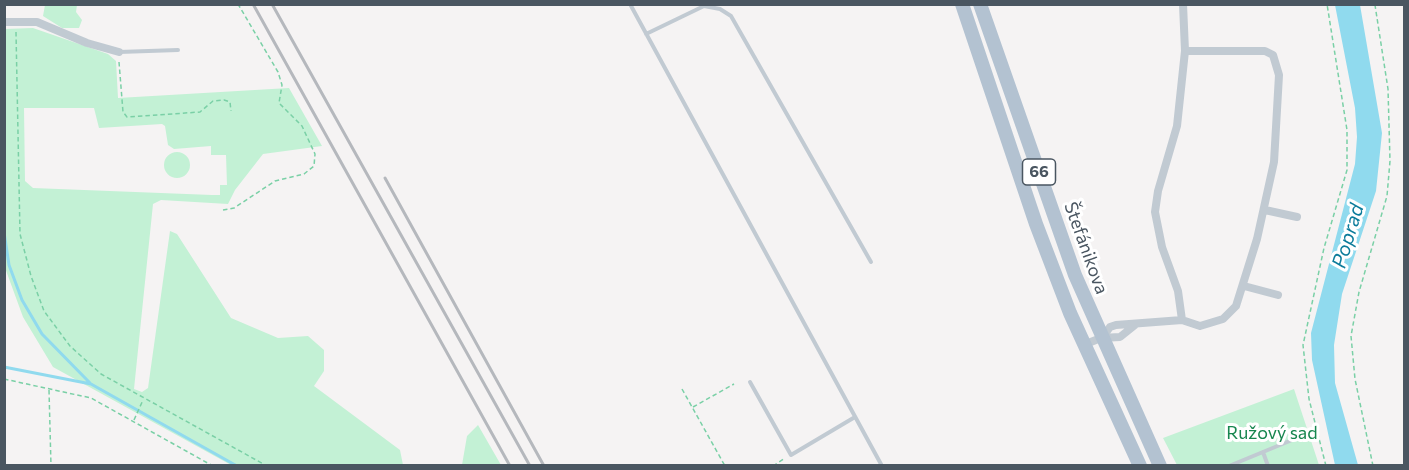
<!DOCTYPE html>
<meta charset="utf-8">
<style>
body{margin:0}
#map{position:relative;width:1409px;height:470px;overflow:hidden;background:#f5f3f3;font-family:Commissioner,sans-serif}
canvas{display:block}
.frame{position:absolute;inset:0;border:6px solid #4a5661;pointer-events:none}
</style>
<div id="map">
<canvas width="1409" height="470"></canvas>
<div class="frame"></div>
</div>
<script>
const context = document.querySelector('canvas').getContext('2d');
context.lineJoin = 'round';
function fillPath(path, color) { context.fillStyle = color; context.fill(path, 'evenodd'); }
const poly = rows => new Path2D(rows.map(r => 'M' + r).join(''));
function strokePath(path, color, width, dash) { context.strokeStyle = color; context.lineWidth = width; context.lineCap = dash ? 'butt' : 'round'; context.setLineDash(dash || []); context.stroke(path); }
function label(font, color, halo, rows, align = 'center') {
  context.font = font + ' Commissioner,sans-serif'; context.lineWidth = 6; context.setLineDash([]); context.textBaseline = 'middle'; context.strokeStyle = halo; context.fillStyle = color; for (const [text, x, y, turn = 0] of rows) {
    context.save(); context.translate(x, y); context.rotate((+turn || 0) * Math.PI / 180); context.textAlign = isNaN(turn) ? turn : align; if (halo) context.strokeText(text, 0, 0); context.fillText(text, 0, 0); context.restore();
  }
}
fillPath(poly([
 [45,5,77,5,76,12,82,20,79,28,62,28,43,16],
 [33,28,108,54,116,61,118,98,289,88,322,146,263,154,235,190,228,204,161,200,153,204,134,389,142,392,148,388,170,231,177,234,231,318,278,338,308,336,324,350,324,371,314,386,400,450,403,465,231,465,53,367,23,317,4,265,5,29],
 [24,108,94,108,99,128,162,124,165,126,168,145,174,149,211,146,211,155,226,155,227,185,220,185,220,195,212,195,33,188,25,181],
 '164 165a13 13 0 1 1 26 0a13 13 0 1 1-26 0Z',
 [1294,389,1319,465,1177,465,1163,438],
 [478,425,501,465,462,465,467,436]
]), '#c3f1d5');
fillPath(poly([
 [1335,5,1360,5,1382,133,1376,191,1342,294,1334,345,1335,383,1358,465,1335,465,1312,360,1311,333,1355,164,1357,137,1355,108]
]), '#90daee');
strokePath(poly([
 [4,69,4,154],
 [4,232,9,265,22,300,42,334,90,383],
 [4,367,91,384,237,466]
]), '#90daee', 3);
strokePath(poly([
 [16,32,20,234,31,276,44,311,70,346,101,374,267,466],
 [119,62,123,112,127,117,200,112,213,101,224,100,230,102,231,111],
 [223,210,234,208,275,181,304,174,314,166,315,154,302,126,279,103,282,85,278,72,238,4],
 [4,379,91,398,213,466],
 [682,389,725,466],
 [49,390,51,466],
 [693,407,734,384],
 [134,420,143,400],
 [773,466,785,458],
 [1326,466,1309,399,1303,345,1324,248,1347,170,1347,130,1327,4],
 [1373,466,1355,379,1351,336,1359,292,1387,196,1390,161,1388,89,1375,5]
]), '#7ad0a6', 1.5, [4.5, 3]);
strokePath(poly([
 [630,4,882,466],
 [646,34,704,6,720,9,731,16,871,262],
 [119,52,178,50],
 [750,382,791,455,855,417],
 [1263,452,1268,466],
 [1229,466,1309,433]
]), '#c1cad2', 4);
strokePath(poly([
 [1183,4,1185,51],
 [4,22,37,22,87,43,119,52],
 [1265,210,1297,217],
 [1244,286,1278,295],
 [1102,338,1110,327,1116,325,1182,320,1200,326,1223,319,1236,306,1257,239,1274,162,1279,75,1273,55,1265,51,1185,51,1177,126,1158,191,1155,212,1162,247,1178,291,1182,320],
 [1083,345,1101,338,1120,337,1135,325]
]), '#c1cad2', 8);
strokePath(poly([
 [962,4,1036,224,1070,313,1140,466],
 [980,4,1075,275,1160,466]
]), '#b3c2d1', 14);
strokePath(poly([
 [253,4,510,466],
 [272,4,530,466],
 [385,178,544,466]
]), '#b5b8bd', 3);
for (const [x, y, w] of [
 [1039,172,33]
]) { const box = new Path2D(); box.roundRect(x - w / 2, y - 13, w, 26, 4.5); context.fillStyle = '#fff'; context.fill(box); strokePath(box, '#4a5661', 1.5); }
label('bold 16px', '#4a5661', null, [
 ["66",1039,172]
]);
label('18px', '#4a5661', '#fff', [
 ["Štefánikova",1086,248,70]
]);
label('18px', '#17864f', '#fff', [
 ["Ružový sad",1272,433]
]);
label('italic 20px', '#0c7c9b', '#fff', [
 ["Poprad",1348,236,-73]
]);
</script>
